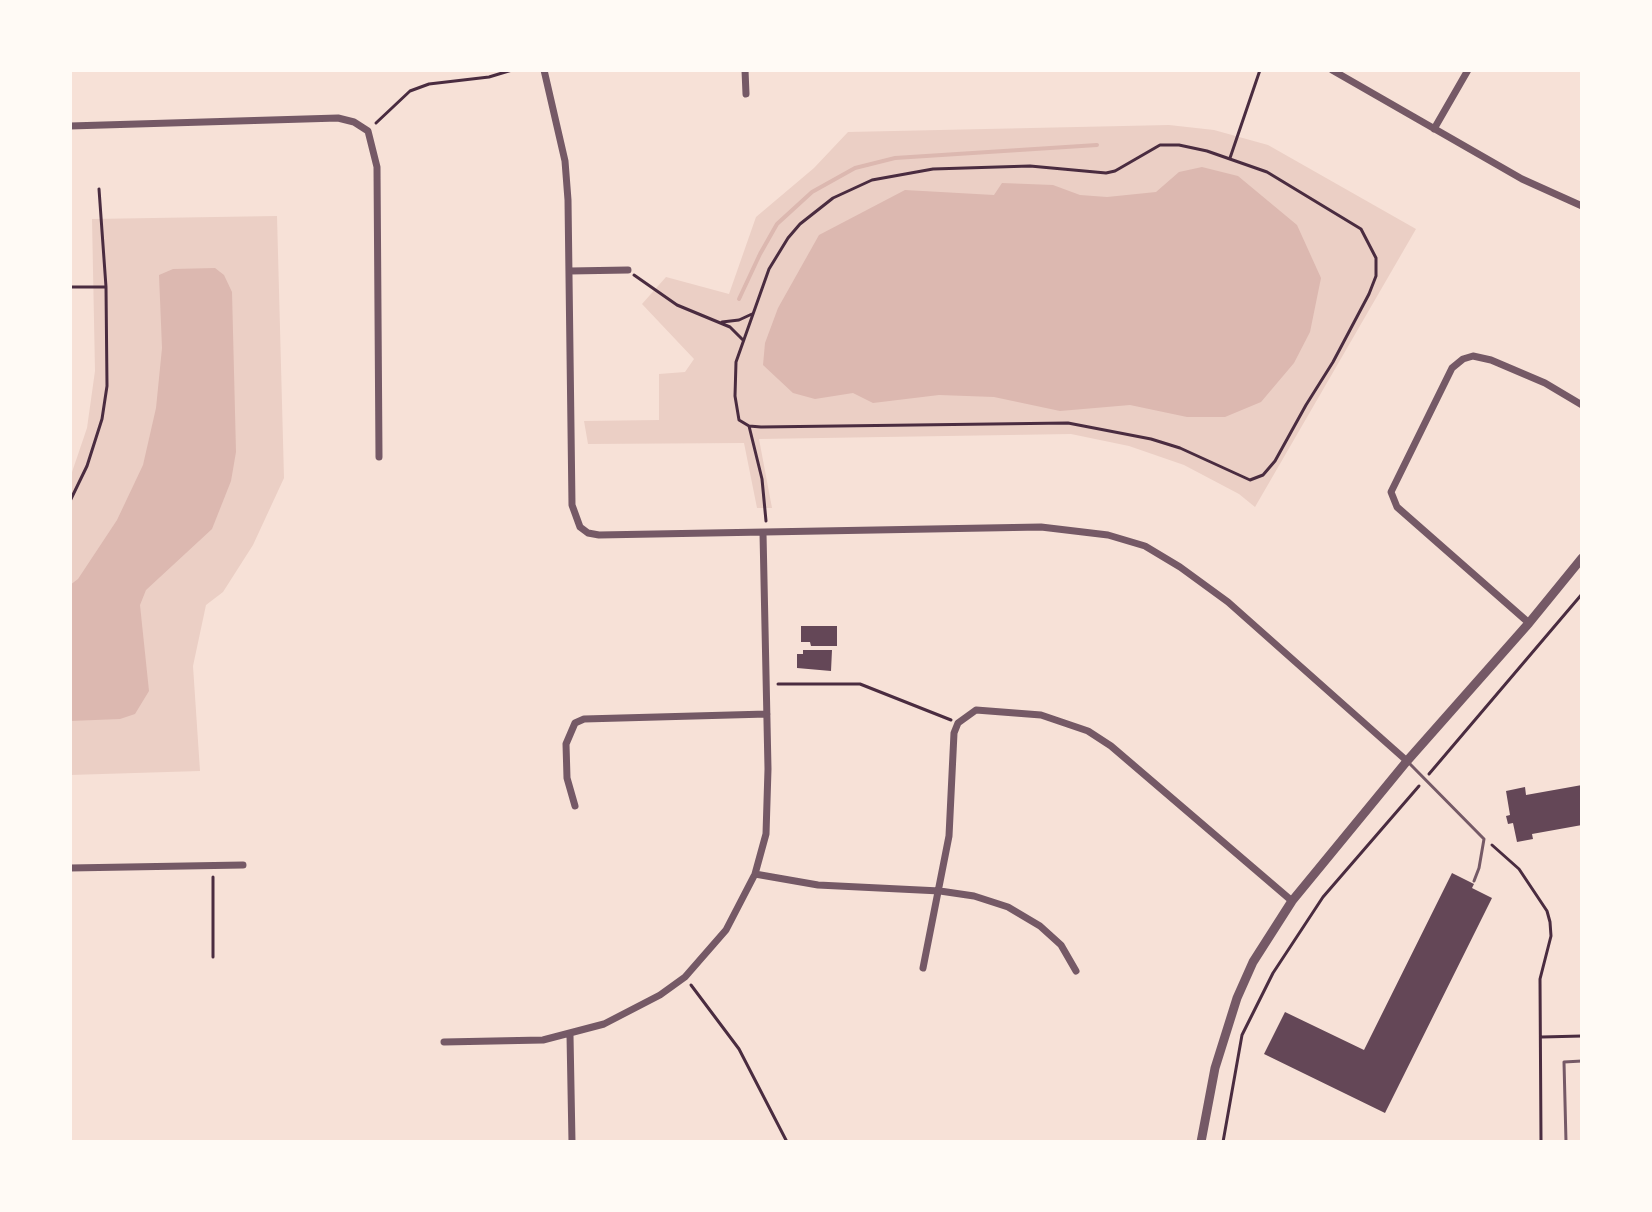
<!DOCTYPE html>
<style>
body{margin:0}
#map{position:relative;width:1652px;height:1212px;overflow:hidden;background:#f7e1d7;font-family:"PT Sans",sans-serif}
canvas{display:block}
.frame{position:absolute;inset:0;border:72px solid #fffaf5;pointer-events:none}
</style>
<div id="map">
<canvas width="1652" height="1212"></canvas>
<div class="frame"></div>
</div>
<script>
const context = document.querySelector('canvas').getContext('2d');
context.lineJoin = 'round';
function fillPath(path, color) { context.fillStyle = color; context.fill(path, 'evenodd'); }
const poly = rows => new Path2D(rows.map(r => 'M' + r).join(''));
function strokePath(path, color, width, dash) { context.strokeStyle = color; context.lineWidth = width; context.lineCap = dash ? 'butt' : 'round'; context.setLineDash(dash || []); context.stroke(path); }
fillPath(poly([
 [1169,125,1214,130,1268,145,1416,229,1255,507,1239,494,1184,465,1129,446,1071,434,759,439,772,508,757,508,744,443,588,444,584,421,659,420,659,374,685,372,694,359,642,304,666,277,729,294,756,217,814,168,848,132],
 [277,216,284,478,253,545,223,592,206,605,193,666,200,771,70,775,70,478,87,428,95,371,92,219]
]), '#ebcfc5');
fillPath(poly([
 [1202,167,1238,176,1297,225,1321,278,1310,332,1294,363,1261,402,1225,417,1187,417,1130,405,1060,411,994,397,939,395,873,403,853,393,815,399,793,393,763,365,765,343,778,308,819,235,905,190,994,195,1002,183,1053,185,1080,195,1107,197,1156,192,1179,172],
 [215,268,224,275,232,292,236,452,231,481,212,529,146,590,140,605,149,691,135,714,120,719,70,721,70,585,78,579,117,520,143,465,156,408,162,348,159,275,173,269]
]), '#dcb8b0');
strokePath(poly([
 [739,299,760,254,777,224,812,192,855,168,895,158,1097,145]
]), '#dcb8b0', 4);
fillPath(poly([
 [801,626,837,626,837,646,811,646,810,642,801,642],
 [803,650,832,650,831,671,797,668,797,654,803,654],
 [1582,785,1582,825,1532,834,1533,839,1517,842,1513,823,1508,824,1506,816,1510,815,1506,791,1525,787,1526,795],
 [1452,873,1474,884,1472,888,1492,898,1385,1113,1264,1054,1285,1012,1364,1050]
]), '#644757');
strokePath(poly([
 [376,123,410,91,429,84,489,77,512,70],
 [1160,145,1179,145,1207,151,1267,172,1361,229,1376,258,1376,276,1369,294,1333,362,1306,405,1275,461,1263,475,1250,480,1180,448,1151,439,1068,423,761,427,749,426,739,420,735,396,736,362,769,269,788,238,800,224,833,198,872,180,933,169,1030,166,1106,173,1115,171,1160,145],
 [1230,158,1260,70],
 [634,275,677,305,730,327,743,340],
 [70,287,106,287],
 [722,322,739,320,752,314],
 [749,426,762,479,766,521],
 [70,501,87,466,102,419,107,386,106,287,99,189],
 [778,684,860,684,951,720],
 [1429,774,1582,594],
 [1492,845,1519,869,1547,911,1550,922,1551,936,1540,979,1541,1142],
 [213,877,213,957],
 [691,985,739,1049,787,1142],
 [1542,1037,1582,1036],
 [1223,1142,1242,1035,1273,973,1323,897,1419,786]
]), '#4a2c40', 3);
strokePath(poly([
 [1410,764,1484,839,1479,868,1474,881],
 [1566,1142,1564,1062,1582,1061]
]), '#755966', 3);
strokePath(poly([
 [544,70,565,161,568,200,572,505,580,527,588,533,599,535,1041,527,1108,535,1145,546,1180,567,1228,602,1407,761],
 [745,70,746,94],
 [1332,70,1522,179,1582,206],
 [70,126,338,118,354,122,368,131,377,167,379,457],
 [1434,129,1468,70],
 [570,271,628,270],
 [1529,623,1397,507,1391,492,1452,368,1463,359,1473,356,1491,360,1545,383,1582,405],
 [575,806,567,778,566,744,575,723,584,719,767,714],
 [70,868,243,865],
 [755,874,818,885,940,891,974,896,1008,907,1040,926,1061,945,1076,971],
 [923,968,949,836,954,733,958,723,976,710,1041,715,1088,731,1111,746,1292,901],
 [570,1035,572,1142],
 [444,1042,543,1040,604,1024,660,995,685,977,726,930,755,874,766,834,768,769,763,533]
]), '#755966', 7);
strokePath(poly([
 [1201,1142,1215,1068,1237,998,1253,962,1292,901,1407,761,1529,623,1582,558]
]), '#755966', 9);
</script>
